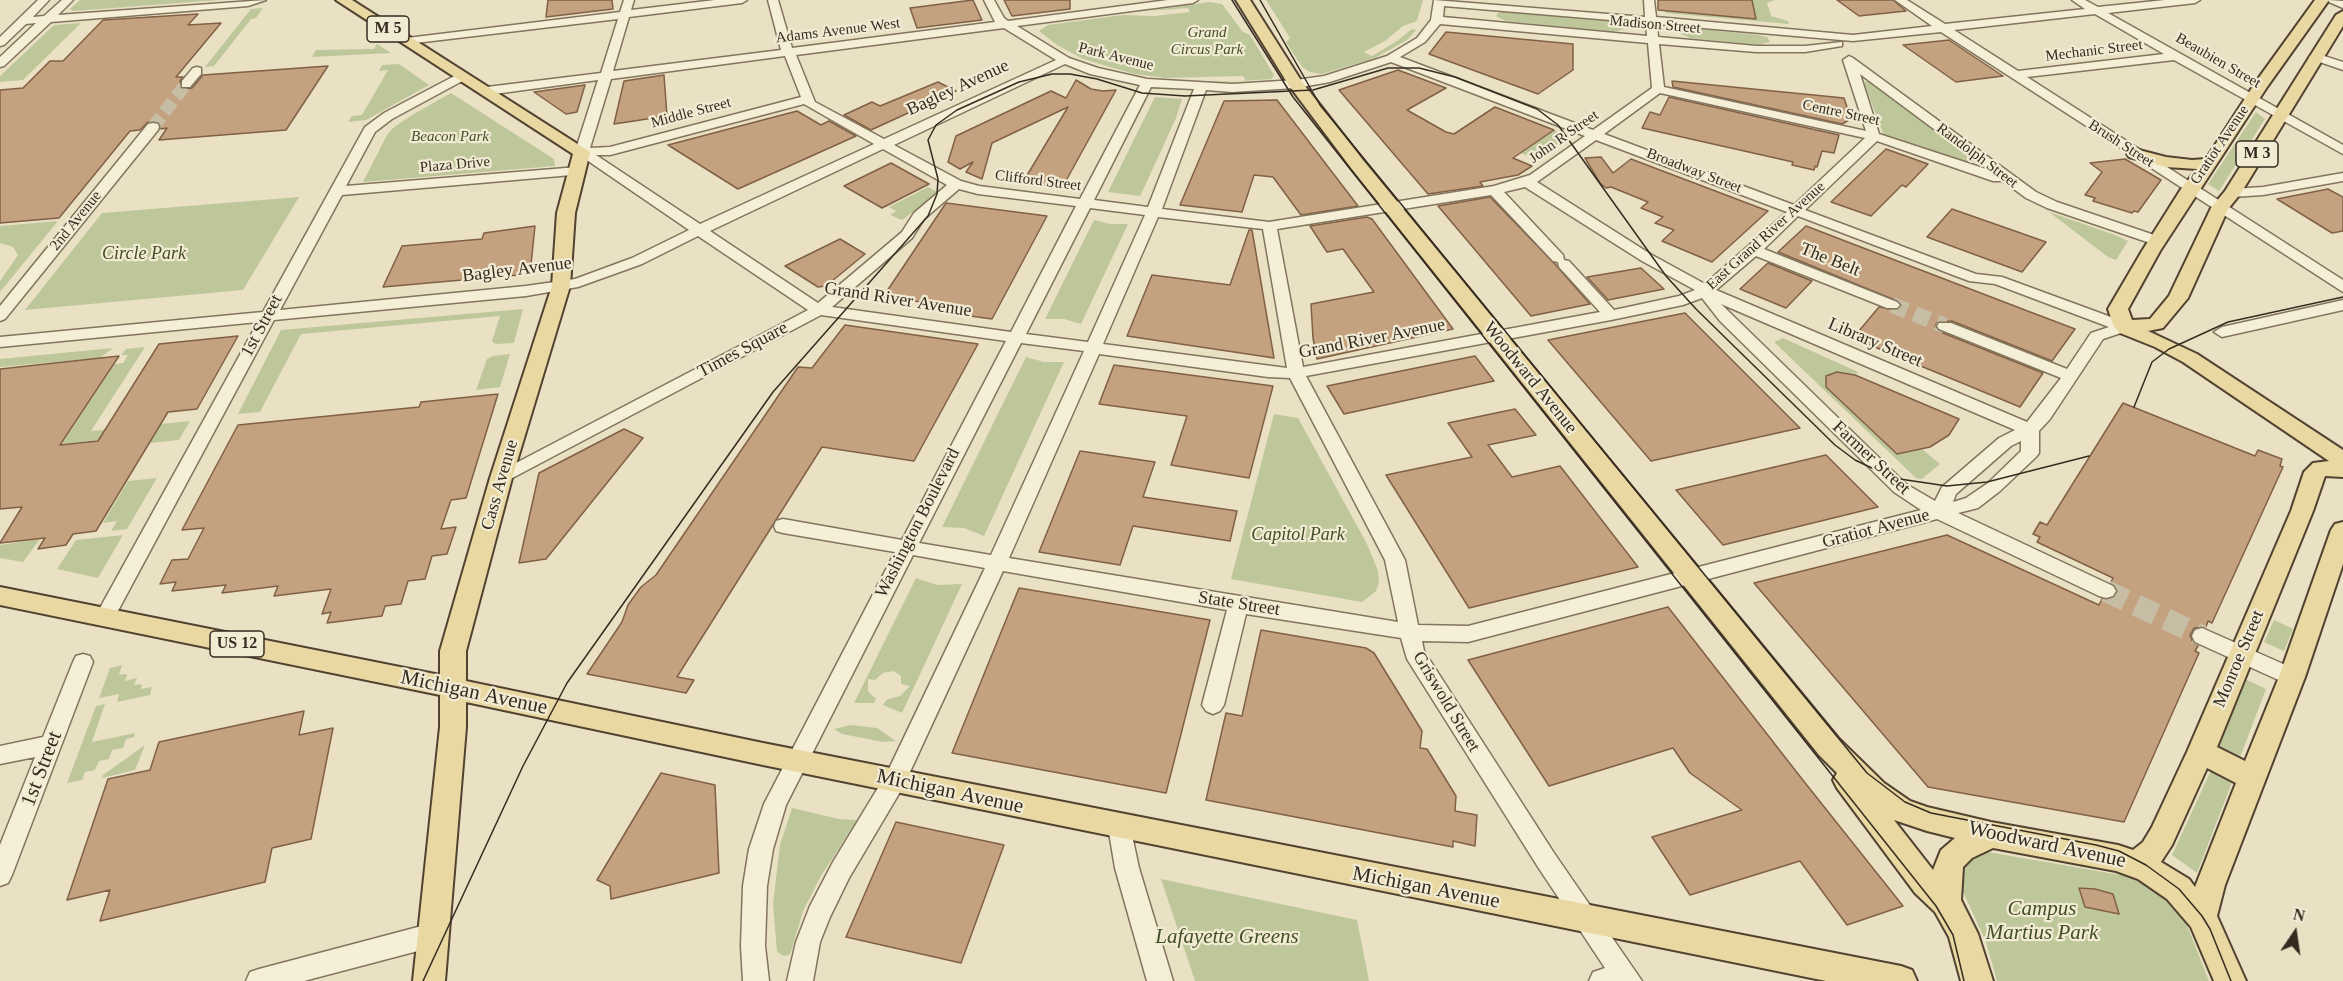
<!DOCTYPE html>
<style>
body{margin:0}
#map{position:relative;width:2343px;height:981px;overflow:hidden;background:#eae1c5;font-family:Georgia,serif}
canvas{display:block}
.north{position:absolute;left:2265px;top:903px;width:60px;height:60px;-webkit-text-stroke:4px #f2ebd4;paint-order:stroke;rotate:13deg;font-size:16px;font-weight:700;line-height:24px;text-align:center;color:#352b20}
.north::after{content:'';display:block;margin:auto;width:21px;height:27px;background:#352b20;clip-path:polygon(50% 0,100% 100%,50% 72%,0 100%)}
</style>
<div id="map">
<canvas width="2343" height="981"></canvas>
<div class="north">N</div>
</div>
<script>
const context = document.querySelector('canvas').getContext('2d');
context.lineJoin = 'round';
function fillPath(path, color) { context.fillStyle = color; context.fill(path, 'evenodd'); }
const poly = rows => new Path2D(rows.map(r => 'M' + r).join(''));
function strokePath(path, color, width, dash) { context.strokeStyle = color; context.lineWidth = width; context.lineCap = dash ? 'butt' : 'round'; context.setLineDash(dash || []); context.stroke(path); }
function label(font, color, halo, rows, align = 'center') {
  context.font = font + ' Georgia,serif'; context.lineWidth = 4.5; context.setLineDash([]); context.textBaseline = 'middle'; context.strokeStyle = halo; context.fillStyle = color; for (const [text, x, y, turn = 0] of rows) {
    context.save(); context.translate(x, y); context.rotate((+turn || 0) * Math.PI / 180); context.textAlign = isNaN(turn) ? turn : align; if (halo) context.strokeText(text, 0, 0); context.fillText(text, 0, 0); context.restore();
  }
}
fillPath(poly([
 [80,0,220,0,73,11,70,9],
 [1266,0,1423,0,1417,21,1403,26,1385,41,1364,52,1372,56,1397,41,1412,29,1416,30,1407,40,1375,58,1322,74,1310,72,1302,67,1286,42,1290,38],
 [1663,0,1775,0,1767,3,1771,16,1788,21,1789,24,1666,13],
 [1209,2,1222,4,1243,32,1250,35,1274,75,1272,79,1209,83,1195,82,1246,81,1243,76,1166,78,1134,74,1083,59,1057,45,1039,31,1048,25,1123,15,1154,16,1190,12,1188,8,1148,11],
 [263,8,256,18,251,19,214,66,205,67,251,9],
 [1506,11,1613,21,1623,25,1625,29,1613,32,1505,21,1496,16,1498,13],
 [81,23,23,80,0,82,0,76,54,25],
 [1689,28,1759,35,1767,37,1770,42,1758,45,1690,38,1679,33,1681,29],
 [377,44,391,53,312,57,316,50,374,49],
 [399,64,429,85,366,120,348,122,352,116,362,115,388,70,379,71,382,65],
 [1865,81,1872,82,1973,157,1976,162,1967,163,1884,135,1864,84],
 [451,93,554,159,555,166,363,182,387,135,393,128,412,115],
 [1155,97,1182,99,1176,118,1143,190,1140,196,1108,192],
 [2256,112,2265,119,2219,191,2208,184],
 [1554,130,1564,135,1566,139,1538,160,1521,153],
 [928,187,939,193,902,220,890,215,896,211,889,207],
 [299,197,243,290,25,310,102,213],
 [2049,212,2115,235,2128,241,2116,260,2108,257],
 [1094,220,1110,224,1128,224,1081,324,1064,319,1045,319],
 [58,221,0,292,0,281,18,255,13,247,0,243,0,226],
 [523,309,514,343,496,344,492,341,500,316,301,334,260,412,238,414,281,330],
 [1783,338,1858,372,1857,374,1837,372,1828,375,1826,381,1828,389,1897,454,1922,449,1940,464,1922,479,1916,478,1774,342],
 [145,347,91,431,190,421,179,440,150,443,155,434,62,444,115,364,123,363,128,355,121,355,126,349],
 [113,348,100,358,0,367,0,359],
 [510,354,500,387,476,390,487,359,493,356],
 [1026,357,1044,362,1064,362,984,536,964,528,942,527],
 [1274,414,1298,418,1367,544,1378,571,1379,583,1376,591,1362,602,1231,579],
 [157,478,127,529,111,531,117,521,103,523,128,481],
 [123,535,98,578,57,569,76,540],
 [40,539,23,562,0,558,0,545],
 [916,578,937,585,962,584,902,713,883,705,886,700,900,696,910,686,901,684,901,676,894,671,883,673,875,680,868,679,868,691,876,699,874,703,854,703],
 [2274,620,2293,629,2284,651,2264,642],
 [122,665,119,675,127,674,125,681,137,678,134,685,142,684,141,689,152,687,150,695,117,702,119,694,99,698,110,668],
 [2245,679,2266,689,2239,760,2218,750],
 [105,704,92,742,135,733,134,737,126,739,123,748,112,750,109,759,99,761,95,770,85,772,82,780,67,783,96,706],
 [850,725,877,728,896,741,883,742,842,734,834,729],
 [145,745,135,770,102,778,103,775],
 [2213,766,2234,777,2197,873,2172,855],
 [792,808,839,819,857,820,821,876,803,911,791,952,789,955,784,956,777,952,773,904,780,845],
 [1988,852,2126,876,2150,887,2167,898,2185,920,2209,981,1997,981,1986,942,1960,885,1962,867,1968,860],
 [1161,879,1357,920,1369,981,1195,981]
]), '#bec79a');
const building = poly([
 [548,0,612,0,613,9,546,17,548,0],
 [973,0,982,20,917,28,910,8,973,0],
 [1004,0,1070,0,1070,9,1012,16,1004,0],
 [1658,0,1752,0,1756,19,1658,10,1658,0],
 [1837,0,1893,0,1906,11,1859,16,1837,0],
 [198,14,188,25,221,23,176,77,183,77,180,81,182,89,192,88,203,75,328,66,286,130,159,140,167,128,161,129,158,122,148,122,140,130,130,131,59,218,0,223,0,90,23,88,50,61,63,61,103,20,198,14],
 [1446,32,1573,44,1573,70,1538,94,1429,54,1446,32],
 [1949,40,2003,76,1956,82,1903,45,1949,40],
 [1398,70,1446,88,1407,110,1446,132,1454,134,1495,107,1554,130,1513,158,1532,166,1518,175,1480,182,1483,186,1428,194,1339,90,1398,70],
 [664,75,667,116,614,124,624,81,664,75],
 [1076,80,1091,89,1103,91,1116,90,1062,188,1023,182,1068,107,992,143,982,179,966,172,973,162,960,169,948,162,956,136,1051,91,1066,98,1076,80],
 [1672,81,1844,98,1851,119,1842,124,1673,87,1672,81],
 [938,82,956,91,871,130,844,115,872,102,880,106,938,82],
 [585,85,577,112,572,113,566,114,534,92,585,85],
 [1669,97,1839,135,1834,153,1822,151,1817,167,1815,166,1814,170,1792,165,1793,162,1642,128,1650,112,1660,115,1669,97],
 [1277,100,1358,206,1301,215,1273,177,1254,175,1242,212,1180,205,1224,101,1277,100],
 [797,111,821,125,829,121,856,136,738,189,668,145,797,111],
 [1886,149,1928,164,1906,187,1902,185,1871,216,1831,202,1886,149],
 [1601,157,1613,173,1631,159,1768,211,1712,262,1662,241,1674,230,1655,223,1663,217,1641,208,1648,202,1611,187,1606,188,1600,183,1585,158,1601,157],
 [2125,159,2161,180,2138,212,2134,211,2132,213,2093,201,2095,198,2085,195,2102,172,2090,163,2125,159],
 [891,163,929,184,882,208,844,186,891,163],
 [2328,189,2343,197,2343,231,2332,233,2277,199,2328,189],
 [1490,197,1555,264,1590,304,1531,316,1438,206,1490,197],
 [946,203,1047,216,992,319,956,314,959,307,883,297,946,203],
 [1952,209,2012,230,2046,242,2022,272,1927,237,1952,209],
 [1367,217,1372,219,1453,329,1317,359,1313,338,1311,304,1374,292,1343,249,1327,252,1310,226,1367,217],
 [535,226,530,274,383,287,402,246,482,239,484,233,535,226],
 [1806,226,2025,310,2075,329,2052,361,1952,321,1937,322,1935,327,1938,331,2043,373,2020,407,1853,338,1879,307,1897,310,1902,303,1778,252,1806,226],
 [1249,230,1252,230,1274,358,1127,336,1152,275,1230,285,1249,230],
 [840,239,865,254,826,286,818,287,785,266,840,239],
 [1768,263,1812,281,1786,308,1740,289,1768,263],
 [1641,268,1664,289,1608,300,1587,277,1641,268],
 [1685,313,1800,428,1651,461,1548,340,1685,313],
 [845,325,978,344,914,461,822,447,677,677,694,680,686,693,587,674,622,622,628,605,641,587,656,575,798,367,812,368,845,325],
 [238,336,197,409,168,412,96,531,73,534,66,545,38,549,45,538,0,543,22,507,0,509,0,369,119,356,60,445,98,441,159,344,238,336],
 [1475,356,1494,381,1344,414,1327,386,1475,356],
 [1114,365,1273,386,1249,478,1171,465,1187,416,1099,404,1114,365],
 [1837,372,1855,375,1959,419,1949,435,1930,447,1897,454,1826,387,1826,376,1837,372],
 [498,394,466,498,451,500,441,529,456,527,447,554,432,556,425,579,408,581,401,604,385,606,382,616,327,623,331,612,322,614,331,589,274,596,278,586,222,593,226,585,172,591,176,582,160,584,172,560,188,559,204,528,182,530,238,425,419,407,421,402,498,394],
 [2123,403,2255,456,2258,450,2282,459,2280,466,2283,467,2212,623,2208,621,2206,627,2194,628,2190,635,2193,643,2198,646,2195,651,2199,653,2124,822,1928,787,1754,583,1947,535,2099,605,2102,599,2114,598,2118,590,2111,582,2113,578,2037,542,2040,537,2033,534,2040,522,2047,525,2123,403],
 [1515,409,1536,435,1488,445,1512,477,1560,466,1638,567,1469,608,1386,475,1472,457,1448,423,1515,409],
 [624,429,643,438,546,559,519,563,539,473,624,429],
 [1080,451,1155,462,1143,497,1237,511,1230,541,1133,526,1120,565,1039,552,1080,451],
 [1826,455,1878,507,1723,545,1676,490,1826,455],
 [1019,588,1210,620,1166,793,952,753,1019,588],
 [1668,607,1802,779,1903,906,1847,925,1800,861,1690,895,1652,837,1742,810,1690,773,1673,748,1549,786,1468,660,1668,607],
 [1261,630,1366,648,1374,653,1422,731,1420,748,1427,749,1456,796,1455,811,1477,815,1475,846,1453,841,1453,847,1206,800,1226,713,1242,716,1261,630],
 [304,711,299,735,333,728,311,839,272,848,265,882,100,921,110,890,67,900,108,779,150,770,159,742,304,711],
 [661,773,715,785,719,873,611,899,610,886,597,880,661,773],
 [896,822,1004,845,961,963,846,937,896,822],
 [2079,888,2095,889,2113,894,2119,914,2085,907,2079,888]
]);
fillPath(building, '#c4a17f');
strokePath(building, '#806145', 1.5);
strokePath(poly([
 [153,127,186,84]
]), '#c6bda4', 13, [13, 6]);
strokePath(poly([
 [1892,305,1945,326]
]), '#c6bda4', 16, [16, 8]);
strokePath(poly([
 [2106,591,2202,636]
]), '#c6bda4', 22, [22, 11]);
const minor = poly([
 [38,0,49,0,33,17,44,16,62,0,73,0,58,15,266,0,248,6,51,22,4,66,0,67,0,57,36,23,26,24,4,45,0,46,0,37,38,0],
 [624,0,634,0,631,10,715,0,747,0,742,3,629,17,613,71,781,50,768,0,778,0,792,48,995,22,984,0,994,0,1004,18,1008,21,1168,0,1198,0,1193,3,1017,26,1069,58,1098,68,1147,79,1232,84,1296,80,1324,76,1387,56,1417,38,1431,20,1434,0,1645,17,1644,0,1654,0,1656,17,1853,35,1932,26,1895,0,1907,0,1945,24,2085,9,2072,0,2085,0,2098,7,2165,0,2200,0,2195,3,2108,13,2343,145,2343,154,2174,60,2027,77,2343,280,2343,292,1941,32,1853,41,1657,24,1658,37,1756,46,1805,46,1842,42,1842,46,1805,52,1756,52,1659,44,1664,87,1866,131,1843,60,1849,56,1853,58,2036,192,2057,202,2163,238,2165,241,2163,244,2153,244,2047,208,2026,198,2003,181,1993,181,1877,141,1805,210,1976,274,2002,277,2130,324,2132,327,2130,330,2103,339,2050,419,2039,431,2039,453,2036,457,2000,491,1978,508,1958,513,2113,586,2116,591,2113,596,2106,598,2099,596,1937,519,1468,642,1422,641,1424,651,1554,853,1642,981,1589,981,1593,972,1605,968,1538,867,1407,659,1401,638,1246,614,1224,705,1220,711,1213,714,1206,711,1202,705,1227,610,1003,571,903,787,849,878,830,917,820,942,813,981,787,981,796,942,810,906,833,862,887,773,985,568,913,555,786,805,773,849,767,886,765,946,769,981,743,981,741,946,743,886,749,849,764,804,895,552,783,533,776,531,774,526,776,521,783,519,902,540,1006,341,821,315,501,484,495,482,492,478,495,474,808,310,698,236,642,264,578,287,526,296,274,320,112,622,105,625,98,622,95,617,258,322,0,347,0,337,263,312,365,127,384,113,462,72,466,73,466,79,392,119,375,132,346,186,578,167,583,168,585,171,583,174,342,195,280,310,526,286,575,279,632,258,689,230,575,152,598,80,487,95,481,91,487,87,601,73,618,19,407,44,401,41,407,38,620,12,624,0],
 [1444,6,1646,23,1647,36,1443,17,1444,6],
 [2095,14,2164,54,2018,71,1954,30,2095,14],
 [1440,24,1648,43,1652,88,1593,130,1400,57,1425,42,1440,24],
 [1004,28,1056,60,884,139,815,102,796,55,1004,28],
 [785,56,801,97,610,147,590,148,611,79,785,56],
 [1391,62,1585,136,1530,175,1494,186,1269,222,1162,209,1206,90,1232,92,1296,88,1330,82,1391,62],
 [1065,64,1090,74,1140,85,1080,199,979,186,961,181,894,145,1065,64],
 [1860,74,1989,170,1879,134,1860,74],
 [1151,87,1194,89,1148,207,1094,200,1151,87],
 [1660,93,1865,138,1794,205,1604,134,1660,93],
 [804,104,874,144,700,224,596,155,610,155,804,104],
 [1596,140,1787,212,1705,284,1652,255,1537,182,1596,140],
 [883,149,947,185,914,213,902,232,818,303,710,231,883,149],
 [1525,187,1642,261,1695,290,1679,296,1614,310,1569,261,1564,260,1563,255,1504,192,1525,187],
 [959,189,978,194,1076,206,1011,332,832,307,912,238,924,219,959,189],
 [1491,195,1553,261,1558,262,1559,267,1600,312,1303,367,1277,229,1491,195],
 [1090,208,1145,215,1088,342,1026,334,1090,208],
 [1798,216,1969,281,1995,284,2109,327,2091,333,2067,369,1951,323,1939,323,1937,326,1939,329,2061,378,2027,422,1716,290,1756,256,1887,308,1897,308,1900,305,1897,302,1764,249,1798,216],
 [1158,217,1263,229,1287,368,1103,344,1158,217],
 [1702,298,1720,321,1894,492,1921,510,1468,626,1418,625,1405,560,1306,376,1611,320,1683,305,1702,298],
 [1721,304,2015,430,1999,438,1942,487,1935,501,1906,484,1721,304],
 [1021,343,1084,351,991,555,919,543,1021,343],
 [1099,354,1268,377,1290,378,1385,560,1398,622,1009,558,1099,354],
 [2021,441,2021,451,1988,483,1966,498,1953,502,1956,494,2011,446,2021,441],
 [2328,0,2343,1,2343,8,2329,2,2328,0],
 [2315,53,2343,62,2343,70,2311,59,2309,57,2315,53],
 [197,67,201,68,201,74,190,87,182,87,182,81,193,68,197,67],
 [153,123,158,124,159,127,158,130,5,319,0,321,0,306,148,124,153,123],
 [2343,173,2343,181,2263,195,2232,197,2225,193,2232,189,2263,187,2343,173],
 [2343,300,2343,310,2222,337,2214,332,2222,327,2343,300],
 [2202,628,2299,671,2302,677,2299,683,2292,685,2285,683,2195,642,2192,636,2195,630,2202,628],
 [83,654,90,656,93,662,12,875,8,883,0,886,0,845,35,757,0,764,0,746,43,737,73,662,76,656,83,654],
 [1119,816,1127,819,1130,826,1139,868,1173,981,1147,981,1115,868,1108,826,1111,819,1119,816],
 [433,923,442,927,445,935,442,943,433,947,304,981,246,981,250,972,259,969,433,923]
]);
const major = poly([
 [336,0,352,0,590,152,575,213,570,286,512,478,466,651,466,681,763,743,1901,966,1912,970,1917,981,1826,981,763,765,466,702,466,727,445,981,413,981,440,727,440,695,0,605,0,587,440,675,440,651,490,478,552,286,557,213,573,154,336,0],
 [1236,0,1250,0,1302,82,1363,160,1839,739,1884,783,1910,801,1927,807,1991,822,2118,845,2133,850,2143,842,2152,827,2187,752,2291,511,2304,472,2313,463,2329,461,2183,362,2155,347,2120,333,2114,327,2108,309,2142,251,2181,189,2197,169,2166,167,2129,157,2127,154,2135,149,2166,157,2192,160,2206,159,2255,83,2315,0,2329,0,2267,87,2160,251,2128,309,2132,320,2150,319,2169,296,2211,208,2225,191,2336,15,2343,11,2343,26,2241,193,2228,209,2188,298,2163,328,2148,331,2197,354,2343,450,2343,477,2325,476,2313,511,2217,747,2245,761,2279,677,2331,530,2335,524,2343,522,2343,564,2305,677,2225,885,2217,916,2246,981,2214,981,2191,927,2167,899,2138,879,2116,871,1993,848,1972,858,1963,867,1961,900,1978,934,1993,981,1961,981,1949,937,1935,912,1915,893,1837,788,1833,780,1837,773,1819,755,1351,168,1288,84,1236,0],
 [2207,768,2236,783,2195,887,2189,879,2161,862,2172,845,2207,768],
 [1894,820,1927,831,1955,838,1941,850,1933,870,1894,820]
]);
strokePath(minor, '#83745d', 3);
strokePath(major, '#514231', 4);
fillPath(minor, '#f5efd8');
fillPath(major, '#e9d8a1');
strokePath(poly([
 [1232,0,1293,97,1936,906,1953,935,1964,981],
 [1260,0,1320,105,1867,773,1905,802,1931,813,2096,845,2119,851,2146,865,2179,889,2202,916,2210,929,2231,981],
 [2134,407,2152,362,2169,349,2228,322,2343,297],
 [423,981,523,766,567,683,773,392,928,216,937,194,938,179,928,140,936,125,957,110,1019,82,1052,74,1070,74,1097,79,1142,93,1185,96,1313,90,1388,68,1419,68,1455,77,1537,109,1558,125,1666,276,1696,309,1835,445,1855,460,1893,478,1947,486,1987,482,2089,456]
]), '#352b20', 1.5);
label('15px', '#352b20', '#f2ebd4', [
 ["Madison Street",1655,25,5],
 ["Adams Avenue West",838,31,-7],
 ["Mechanic Street",2094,51,-7],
 ["Park Avenue",1116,57,14],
 ["Beaubien Street",2218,61,30],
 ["Middle Street",691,113,-15],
 ["Centre Street",1841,113,12],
 ["John R Street",1564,137,-35],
 ["Brush Street",2121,144,33],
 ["Gratiot Avenue",2220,145,-56],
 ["Randolph Street",1977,156,37],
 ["Plaza Drive",455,165,-5],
 ["Broadway Street",1694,171,21],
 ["Clifford Street",1038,181,7],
 ["2nd Avenue",76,221,-51],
 ["East Grand River Avenue",1766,236,-42]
]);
label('italic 15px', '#424f28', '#f2ebd4', [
 ["Grand",1207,33],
 ["Circus Park",1207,50],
 ["Beacon Park",450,137]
]);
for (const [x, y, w] of [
 [388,29,42],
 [2257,154,42],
 [237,644,54]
]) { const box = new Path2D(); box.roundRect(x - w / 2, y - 13, w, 26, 4.5); context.fillStyle = '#f2ebd4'; context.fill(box); strokePath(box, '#352b20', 1.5); }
label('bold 16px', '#352b20', null, [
 ["M 5",388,29],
 ["M 3",2257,154],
 ["US 12",237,644]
]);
label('18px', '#352b20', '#f2ebd4', [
 ["Bagley Avenue",958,88,-25],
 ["The Belt",1830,260,22],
 ["Bagley Avenue",517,270,-7],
 ["Grand River Avenue",898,300,9],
 ["1st Street",262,326,-62],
 ["Grand River Avenue",1372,339,-11],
 ["Library Street",1875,343,23],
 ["Times Square",743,350,-28],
 ["Woodward Avenue",1530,378,51],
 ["Farmer Street",1871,458,43],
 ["Cass Avenue",500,485,-74],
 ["Washington Boulevard",918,523,-63],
 ["Gratiot Avenue",1876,529,-15],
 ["State Street",1239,604,9],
 ["Monroe Street",2239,659,-67],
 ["Griswold Street",1446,702,59]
]);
label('italic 18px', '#424f28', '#f2ebd4', [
 ["Circle Park",144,254],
 ["Capitol Park",1298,535]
]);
label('21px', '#352b20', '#f2ebd4', [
 ["Michigan Avenue",474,693,12],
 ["1st Street",42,769,-69],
 ["Michigan Avenue",950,792,12],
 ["Woodward Avenue",2047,845,12],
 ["Michigan Avenue",1426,888,11]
]);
label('italic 21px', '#424f28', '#f2ebd4', [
 ["Campus",2042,909],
 ["Martius Park",2042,933],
 ["Lafayette Greens",1227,937]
]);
</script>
